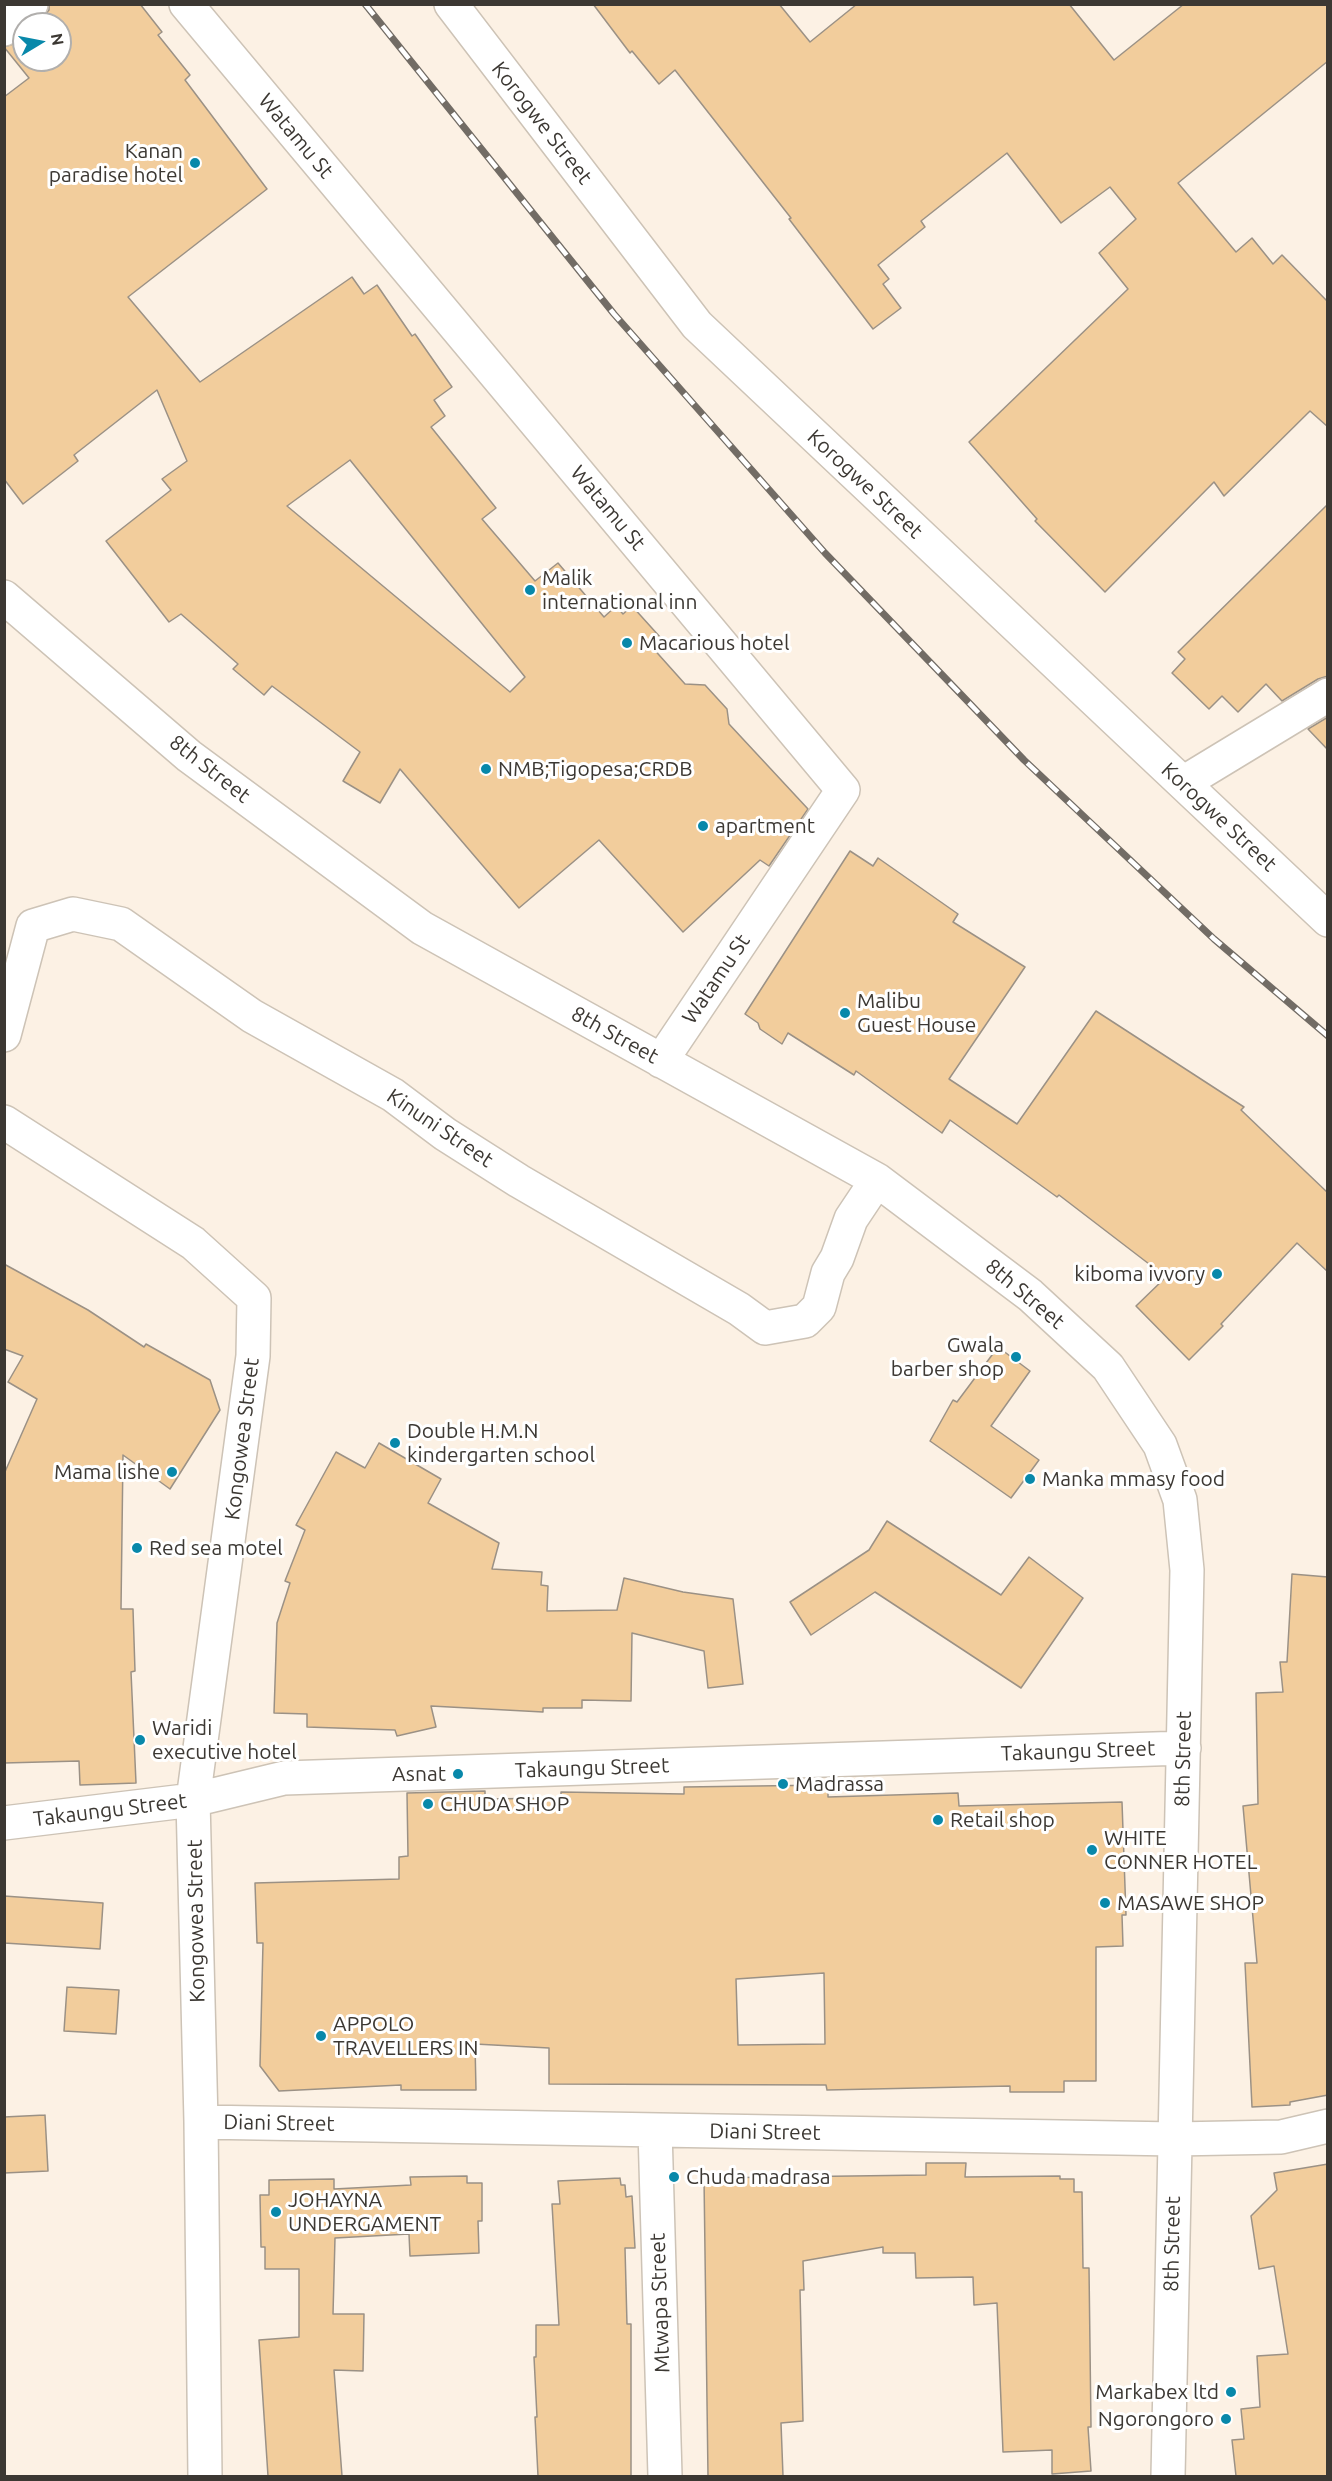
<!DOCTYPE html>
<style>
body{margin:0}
#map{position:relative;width:1332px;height:2481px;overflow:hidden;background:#fcf1e4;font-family:Ubuntu,sans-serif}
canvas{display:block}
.frame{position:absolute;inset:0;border:6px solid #3c3833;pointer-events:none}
.north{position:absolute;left:12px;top:12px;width:60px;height:60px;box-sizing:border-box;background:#fff;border:2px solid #b1afad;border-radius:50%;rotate:80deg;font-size:16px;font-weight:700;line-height:24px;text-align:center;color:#3c3833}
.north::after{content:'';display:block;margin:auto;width:21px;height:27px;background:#0888aa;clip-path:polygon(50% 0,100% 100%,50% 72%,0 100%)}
</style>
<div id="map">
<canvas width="1332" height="2481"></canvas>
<div class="frame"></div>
<div class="north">N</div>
</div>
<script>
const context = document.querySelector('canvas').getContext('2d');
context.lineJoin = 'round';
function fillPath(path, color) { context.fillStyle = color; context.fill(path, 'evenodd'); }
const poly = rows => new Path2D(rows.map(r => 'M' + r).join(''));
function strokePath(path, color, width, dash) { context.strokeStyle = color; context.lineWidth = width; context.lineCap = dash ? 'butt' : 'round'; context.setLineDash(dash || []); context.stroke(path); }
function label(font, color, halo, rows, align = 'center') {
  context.font = font + ' Ubuntu,sans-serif'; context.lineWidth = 6; context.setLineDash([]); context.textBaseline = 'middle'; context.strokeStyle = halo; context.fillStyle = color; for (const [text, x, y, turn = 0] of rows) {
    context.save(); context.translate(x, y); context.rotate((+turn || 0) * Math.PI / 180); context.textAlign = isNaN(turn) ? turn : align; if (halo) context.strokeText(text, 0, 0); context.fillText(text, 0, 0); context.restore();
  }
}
const building = poly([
 [49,4,140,4,162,32,158,35,190,75,185,80,267,189,128,297,200,382,352,277,364,294,377,285,412,336,415,334,452,387,434,400,445,416,431,427,496,508,482,519,535,581,558,563,604,617,616,606,623,614,632,606,660,637,651,646,685,684,705,685,727,709,729,724,808,809,769,866,760,860,683,932,599,840,519,908,400,769,380,803,343,781,360,752,272,686,264,695,233,669,238,664,181,614,169,622,106,541,171,490,162,479,187,461,157,390,74,455,78,461,23,504,4,479,4,97,29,78,4,47,16,43,24,36,24,60,60,60,60,24,37,24,49,10,49,4],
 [350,460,525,677,510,692,287,506,350,460],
 [593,4,779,4,810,42,857,4,1069,4,1114,60,1184,4,1328,4,1328,61,1178,183,1236,252,1252,238,1273,264,1282,255,1328,302,1328,427,1310,411,1224,496,1214,482,1105,592,1035,521,1037,519,969,442,1128,289,1099,253,1136,219,1110,187,1061,223,1007,153,921,221,925,227,878,265,889,279,883,284,901,308,873,329,789,219,791,218,675,70,659,84,632,51,630,53,593,4],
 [1328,504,1328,676,1318,679,1282,701,1266,684,1238,712,1222,696,1209,709,1172,673,1185,659,1178,652,1328,504],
 [1328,717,1328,750,1308,729,1328,717],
 [850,851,873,866,878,858,958,914,953,922,1025,967,949,1079,1017,1124,1096,1011,1244,1107,1241,1110,1328,1193,1328,1272,1297,1243,1221,1324,1223,1326,1189,1360,1136,1306,1166,1277,1059,1195,1057,1197,950,1120,942,1133,856,1071,854,1075,788,1033,782,1044,760,1029,758,1023,745,1014,850,851],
 [4,1264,88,1310,144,1347,146,1344,210,1380,220,1410,170,1489,123,1455,121,1609,133,1609,135,1671,131,1672,136,1783,80,1785,79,1761,4,1763,4,1474,37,1399,8,1382,23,1356,4,1349,4,1264],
 [998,1347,1030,1371,991,1426,1039,1460,1011,1498,930,1441,953,1400,957,1402,998,1347],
 [379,1443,441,1479,428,1503,499,1543,492,1569,542,1572,541,1585,548,1586,547,1611,617,1610,624,1578,683,1592,733,1599,743,1684,708,1688,704,1651,632,1633,631,1701,582,1700,582,1708,543,1708,543,1712,431,1706,436,1727,397,1736,395,1730,307,1727,307,1714,274,1713,277,1623,290,1583,285,1581,305,1530,296,1525,336,1452,365,1468,379,1443],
 [887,1521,1001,1595,1029,1557,1083,1598,1021,1688,875,1592,811,1635,790,1602,869,1550,887,1521],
 [1292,1574,1328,1577,1328,2095,1290,2102,1290,2105,1252,2107,1245,1963,1257,1963,1243,1806,1258,1804,1256,1693,1283,1692,1280,1662,1287,1662,1292,1574],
 [828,1785,828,1797,958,1793,959,1806,1122,1802,1126,1915,1122,1915,1123,1946,1096,1947,1096,2081,1064,2081,1064,2092,1010,2092,1010,2086,827,2090,826,2085,549,2084,549,2048,475,2044,476,2090,401,2090,401,2085,279,2091,260,2066,263,1943,257,1943,255,1883,399,1879,399,1857,408,1856,407,1793,485,1791,485,1799,561,1798,561,1792,684,1794,684,1787,828,1785],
 [824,1973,825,2044,738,2045,736,1979,824,1973],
 [4,1896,103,1903,100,1949,4,1943,4,1896],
 [67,1987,119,1990,116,2034,64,2031,67,1987],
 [45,2115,48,2171,4,2173,4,2117,45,2115],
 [926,2163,966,2163,965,2177,1060,2176,1060,2179,1074,2179,1074,2192,1082,2192,1083,2268,1089,2268,1091,2427,1088,2427,1091,2471,1052,2474,1052,2450,1003,2452,997,2303,974,2305,973,2277,916,2278,915,2253,883,2253,883,2247,803,2261,804,2290,800,2290,803,2421,781,2423,783,2476,708,2476,704,2178,926,2175,926,2163],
 [1328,2164,1328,2476,1236,2476,1232,2440,1244,2439,1241,2409,1260,2407,1257,2356,1288,2354,1274,2266,1259,2269,1251,2216,1277,2190,1274,2173,1328,2164],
 [467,2176,467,2183,482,2183,482,2221,478,2221,479,2253,410,2256,409,2234,335,2238,333,2314,364,2314,363,2371,334,2370,342,2476,268,2476,259,2340,299,2337,299,2269,265,2269,265,2247,261,2247,260,2195,269,2195,269,2180,334,2179,334,2189,411,2185,410,2177,467,2176],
 [620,2178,621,2185,625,2185,626,2197,632,2196,635,2248,625,2248,627,2324,631,2324,631,2476,538,2476,535,2417,537,2417,534,2357,536,2357,536,2325,559,2325,552,2204,560,2204,558,2181,620,2178]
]);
fillPath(building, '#f2cd9c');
strokePath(building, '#9b9185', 1.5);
const street = poly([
 [186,4,843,790,661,1061],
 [451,4,697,325,1328,920],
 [4,29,31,4],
 [4,597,189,756,422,928,877,1180,1030,1295,1108,1367,1160,1445,1180,1500,1187,1570,1168,2476],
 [1183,783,1328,695],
 [4,1035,33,926,73,914,121,924,252,1016,393,1095,445,1134,519,1181,739,1309,765,1328,805,1321,819,1307,828,1273,837,1258,851,1219,877,1180],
 [4,1122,193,1243,254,1298,253,1356,193,1800,201,2122,205,2476],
 [4,1823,193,1800,284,1778,1184,1748],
 [201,2122,1175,2139,1281,2137,1328,2126],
 [655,2130,665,2476]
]);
strokePath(street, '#cdc3b6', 36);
strokePath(street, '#fff', 33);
const rail = poly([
 [365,4,614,314,825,553,1024,760,1214,939,1328,1036]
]);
strokePath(rail, '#726c65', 7);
strokePath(rail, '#fff', 4.5, [14]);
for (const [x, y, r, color] of [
 [195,163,6,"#0888aa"],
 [530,590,6,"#0888aa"],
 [627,643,6,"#0888aa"],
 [486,769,6,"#0888aa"],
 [703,826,6,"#0888aa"],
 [845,1013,6,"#0888aa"],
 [1217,1274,6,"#0888aa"],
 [1016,1357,6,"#0888aa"],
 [395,1443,6,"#0888aa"],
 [172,1472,6,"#0888aa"],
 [1030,1479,6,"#0888aa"],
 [137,1548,6,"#0888aa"],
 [140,1740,6,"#0888aa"],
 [458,1774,6,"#0888aa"],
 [783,1784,6,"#0888aa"],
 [428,1804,6,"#0888aa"],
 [938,1820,6,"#0888aa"],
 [1092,1850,6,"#0888aa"],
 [1105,1903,6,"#0888aa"],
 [321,2036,6,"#0888aa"],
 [674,2177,6,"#0888aa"],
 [276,2212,6,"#0888aa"],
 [1231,2392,6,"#0888aa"],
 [1226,2419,6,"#0888aa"]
]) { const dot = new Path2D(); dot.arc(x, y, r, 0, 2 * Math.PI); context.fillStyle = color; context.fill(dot); strokePath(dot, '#fff', 2); }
label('21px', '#3c3833', '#fff', [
 ["Korogwe Street",542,123,52],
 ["Watamu St",296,136,50],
 ["Korogwe Street",865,484,43],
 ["Watamu St",608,508,50],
 ["8th Street",210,769,38],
 ["Korogwe Street",1219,817,43],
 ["Watamu St",716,979,-56],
 ["8th Street",615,1035,29],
 ["Kinuni Street",440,1128,34],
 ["8th Street",1025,1294,40],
 ["Kongowea Street",242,1439,-83],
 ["Takaungu Street",1078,1751,-2],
 ["8th Street",1183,1759,-89],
 ["Takaungu Street",592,1768,-2],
 ["Takaungu Street",110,1810,-7],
 ["Kongowea Street",196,1921,-91],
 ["Diani Street",279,2123,1],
 ["Diani Street",765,2132,1],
 ["8th Street",1172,2244,-89],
 ["Mtwapa Street",660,2303,-92]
]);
label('21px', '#3c3833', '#fff', [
 ["Kanan",183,151,"right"],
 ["paradise hotel",183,175,"right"],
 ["Malik",542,578],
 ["international inn",542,602],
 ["Macarious hotel",639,643],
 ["NMB;Tigopesa;CRDB",498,769],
 ["apartment",715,826],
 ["Malibu",857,1001],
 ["Guest House",857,1025],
 ["kiboma ivvory",1205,1274,"right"],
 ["Gwala",1004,1345,"right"],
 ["barber shop",1004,1369,"right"],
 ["Double H.M.N",407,1431],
 ["kindergarten school",407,1455],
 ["Mama lishe",160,1472,"right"],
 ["Manka mmasy food",1042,1479],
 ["Red sea motel",149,1548],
 ["Waridi",152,1728],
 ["executive hotel",152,1752],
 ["Asnat",446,1774,"right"],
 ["Madrassa",795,1784],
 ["CHUDA SHOP",440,1804],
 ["Retail shop",950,1820],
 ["WHITE",1104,1838],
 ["CONNER HOTEL",1104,1862],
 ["MASAWE SHOP",1117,1903],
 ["APPOLO",333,2024],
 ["TRAVELLERS IN",333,2048],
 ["Chuda madrasa",686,2177],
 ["JOHAYNA",288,2200],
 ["UNDERGAMENT",288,2224],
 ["Markabex ltd",1219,2392,"right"],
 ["Ngorongoro",1214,2419,"right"]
], 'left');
</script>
